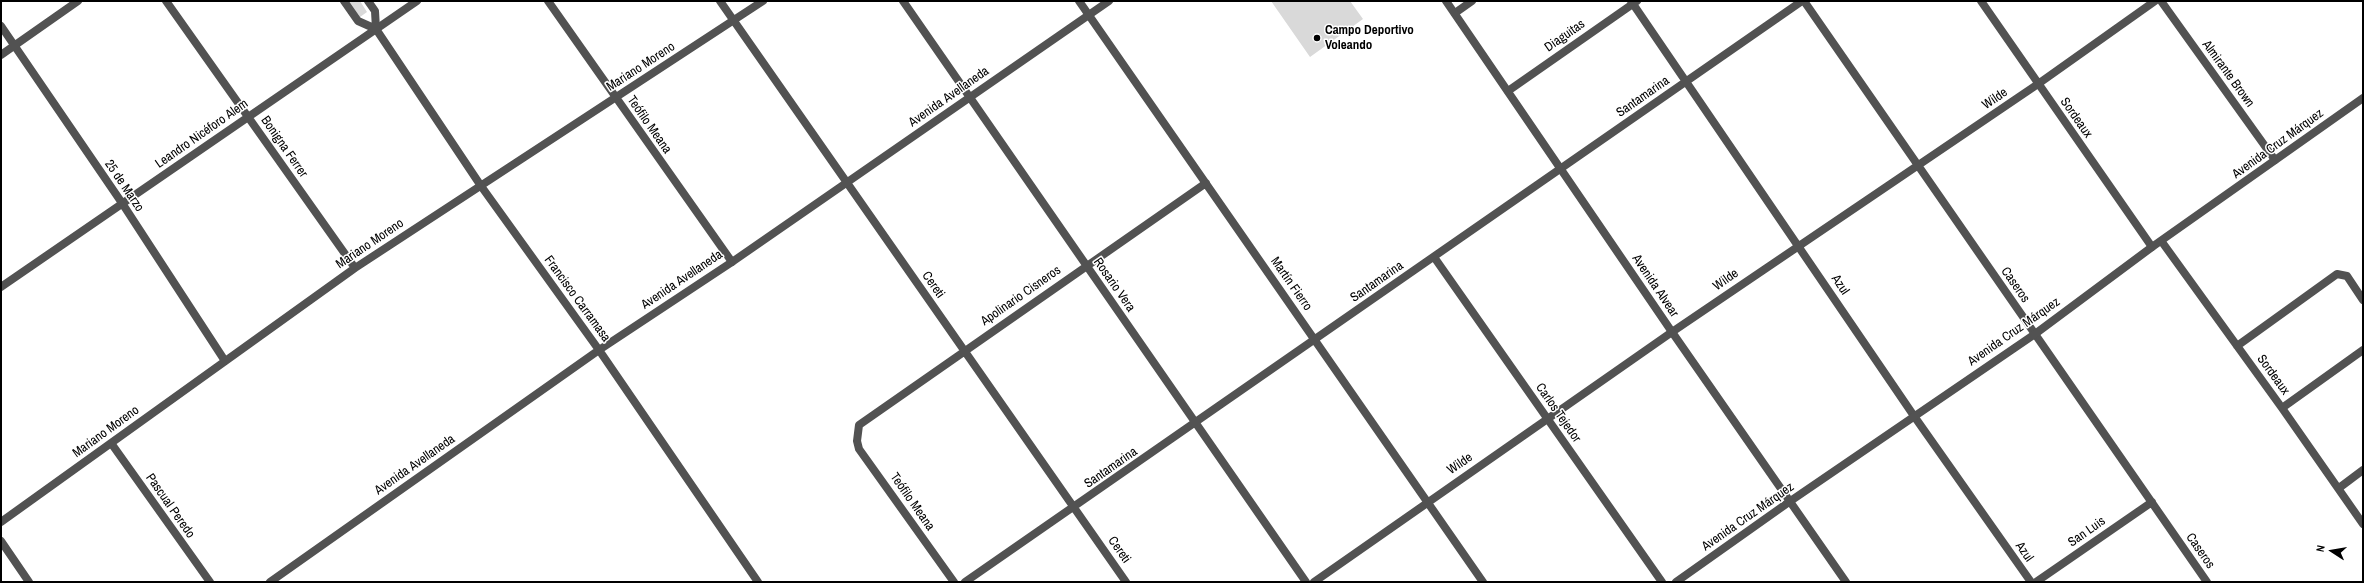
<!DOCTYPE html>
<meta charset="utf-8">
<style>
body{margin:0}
#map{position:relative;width:2364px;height:583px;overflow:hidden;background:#fff;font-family:"Archivo Narrow",sans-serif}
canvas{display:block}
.frame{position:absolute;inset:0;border:2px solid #000;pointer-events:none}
.north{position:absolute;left:2312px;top:531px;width:40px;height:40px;-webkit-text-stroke:3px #fff;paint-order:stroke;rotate:282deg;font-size:11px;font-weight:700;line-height:16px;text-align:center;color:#000}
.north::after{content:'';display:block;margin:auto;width:14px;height:18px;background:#000;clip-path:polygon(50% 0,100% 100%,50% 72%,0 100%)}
</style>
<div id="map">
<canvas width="2364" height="583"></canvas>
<div class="frame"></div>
<div class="north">N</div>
</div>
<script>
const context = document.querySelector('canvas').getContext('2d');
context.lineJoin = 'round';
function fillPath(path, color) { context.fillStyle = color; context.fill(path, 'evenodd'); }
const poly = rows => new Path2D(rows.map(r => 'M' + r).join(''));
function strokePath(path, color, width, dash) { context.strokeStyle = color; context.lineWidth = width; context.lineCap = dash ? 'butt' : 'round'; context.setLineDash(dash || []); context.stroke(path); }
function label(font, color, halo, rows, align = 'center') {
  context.font = font + ' "Archivo Narrow",sans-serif'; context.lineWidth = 3; context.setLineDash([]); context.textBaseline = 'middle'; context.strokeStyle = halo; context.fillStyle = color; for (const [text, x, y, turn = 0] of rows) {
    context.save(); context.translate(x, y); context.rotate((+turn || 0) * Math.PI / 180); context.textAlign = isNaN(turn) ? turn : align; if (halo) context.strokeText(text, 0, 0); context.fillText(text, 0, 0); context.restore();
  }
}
fillPath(poly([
 [349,1,360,1,367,12,360,17],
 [1271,1,1350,1,1363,19,1310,57]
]), '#d9d9d9');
strokePath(poly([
 [166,1,355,268],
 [548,1,732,262],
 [720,1,1126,582],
 [903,1,1306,582],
 [1079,1,1483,582],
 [1631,1,1914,416,2031,582],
 [1804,1,2207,582],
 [1981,1,2152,247],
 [2161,1,2275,160],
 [1455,13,1472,1],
 [1,26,122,203,225,361],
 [1,55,78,1],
 [1508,91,1637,1],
 [2162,242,2282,408,2363,524],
 [1434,257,1662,582],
 [1,287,417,1],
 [2237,346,2337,274,2347,276,2363,300],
 [2282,408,2363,350],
 [111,443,210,582],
 [2339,488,2363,470],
 [1,522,355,268,763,1],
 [954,582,859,449,857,441,859,425,1206,183],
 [965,582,1802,1],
 [1314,582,1672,332,2038,84,2155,1],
 [2036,582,2152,502]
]), '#525252', 8);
strokePath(poly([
 [344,1,358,21,376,29],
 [368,1,375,11,376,29,481,186,599,350,758,582],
 [1446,1,1672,332,1846,582],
 [1,541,29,582],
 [270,582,599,350,732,262,1109,1],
 [1676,582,1789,502,2035,334,2152,247,2363,98]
]), '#525252', 8);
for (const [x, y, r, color] of [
 [1317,38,4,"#000"]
]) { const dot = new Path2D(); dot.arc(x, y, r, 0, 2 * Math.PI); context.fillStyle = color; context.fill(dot); strokePath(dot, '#fff', 1.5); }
label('bold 13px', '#000', '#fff', [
 ["Campo Deportivo",1325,31],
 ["Voleando",1325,46]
], 'left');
label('13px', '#000', '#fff', [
 ["Diaguitas",1565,36,-35],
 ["Mariano Moreno",641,67,-33],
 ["Almirante Brown",2228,74,54],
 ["Avenida Avellaneda",949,97,-35],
 ["Santamarina",1643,97,-35],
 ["Wilde",1995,99,-34],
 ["Sordeaux",2076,118,55],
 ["Teófilo Meana",649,125,55],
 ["Leandro Nicéforo Alem",202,134,-35],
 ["Avenida Cruz Márquez",2278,144,-36],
 ["Bonigna Ferrer",284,147,55],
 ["25 de Marzo",124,186,56],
 ["Mariano Moreno",370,244,-34],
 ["Avenida Avellaneda",682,280,-34],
 ["Wilde",1726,280,-35],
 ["Santamarina",1377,282,-35],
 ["Martín Fierro",1291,284,55],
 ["Cereti",933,285,55],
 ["Rosario Vera",1114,285,55],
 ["Azul",1840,285,56],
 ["Caseros",2015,285,55],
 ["Avenida Alvear",1655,286,56],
 ["Apolinario Cisneros",1021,296,-35],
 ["Francisco Carramasa",577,299,54],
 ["Avenida Cruz Márquez",2014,332,-35],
 ["Sordeaux",2273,375,54],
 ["Carlos Tejedor",1558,413,55],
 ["Mariano Moreno",106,432,-36],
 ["Wilde",1460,464,-34],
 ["Avenida Avellaneda",415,465,-35],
 ["Santamarina",1111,468,-35],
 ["Teófilo Meana",912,502,55],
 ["Pascual Peredo",170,506,55],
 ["Avenida Cruz Márquez",1748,517,-35],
 ["San Luis",2087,532,-35],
 ["Cereti",1119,550,55],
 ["Caseros",2200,551,55],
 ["Azul",2024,552,55]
]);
</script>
